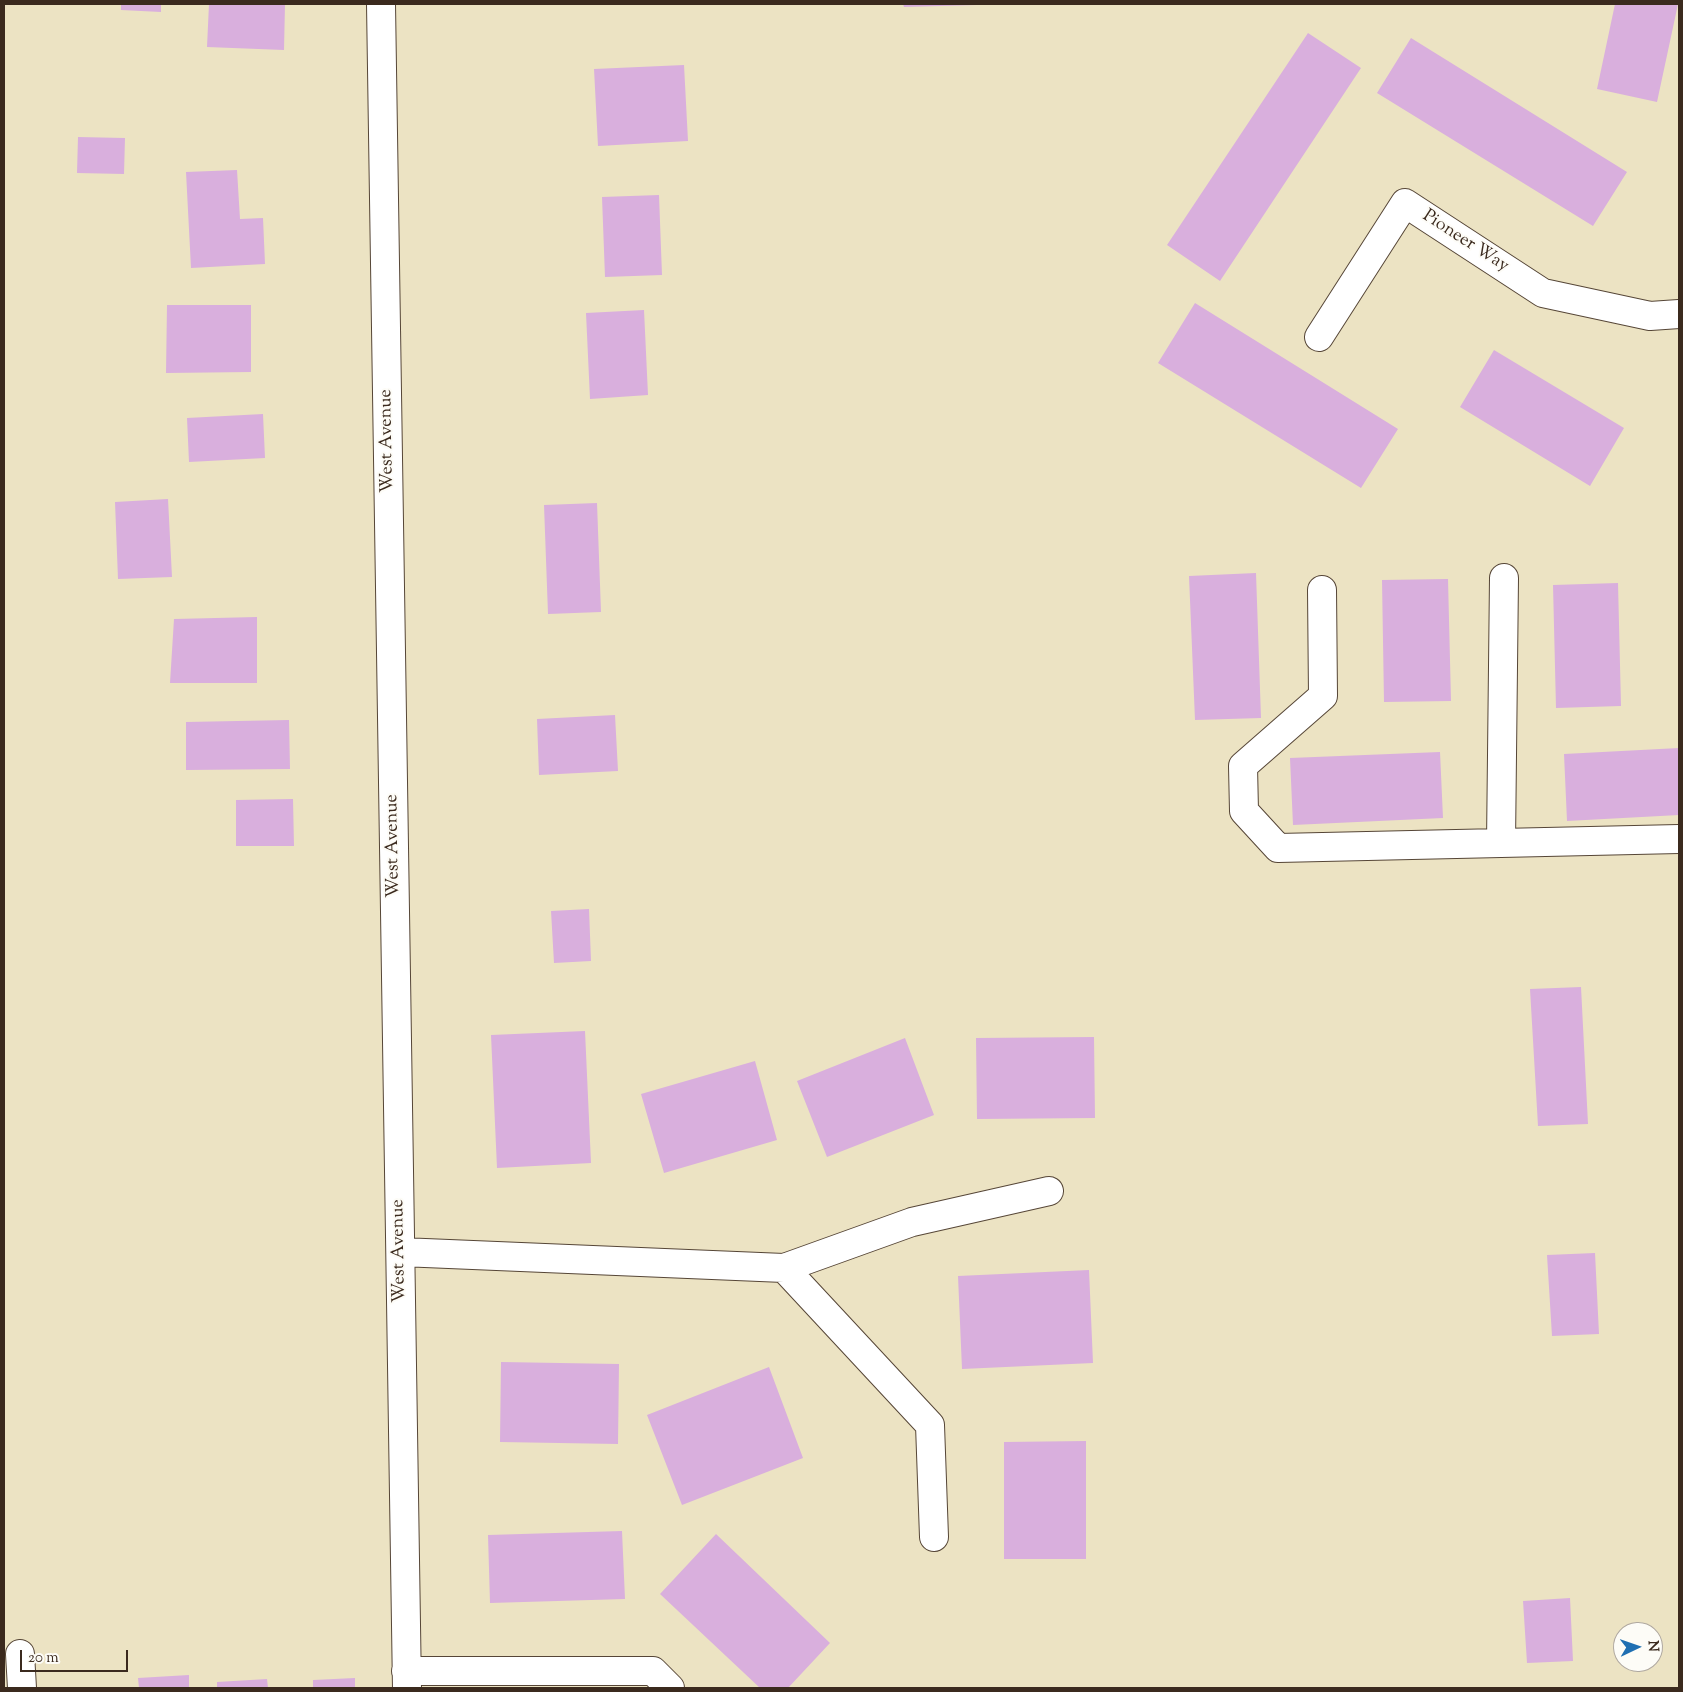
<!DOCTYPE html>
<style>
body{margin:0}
#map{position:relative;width:1683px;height:1692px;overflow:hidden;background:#ece3c3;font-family:"Sorts Mill Goudy",serif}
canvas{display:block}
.frame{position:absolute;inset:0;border:5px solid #3b2a1e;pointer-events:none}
.north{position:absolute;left:1613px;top:1622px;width:50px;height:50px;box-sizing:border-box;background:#fdfcf7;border:1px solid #afa8a0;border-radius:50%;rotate:87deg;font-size:14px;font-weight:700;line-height:20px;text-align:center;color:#3b2a1e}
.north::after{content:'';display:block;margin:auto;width:18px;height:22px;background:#1f6fb2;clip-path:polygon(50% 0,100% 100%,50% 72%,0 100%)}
.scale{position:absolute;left:20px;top:1650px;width:108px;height:22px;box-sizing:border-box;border:2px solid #3b2a1e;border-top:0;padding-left:6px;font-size:15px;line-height:18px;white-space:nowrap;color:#3b2a1e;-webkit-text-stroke:4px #fdfcf7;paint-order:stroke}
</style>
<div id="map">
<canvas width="1683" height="1692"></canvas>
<div class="frame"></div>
<div class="north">N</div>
<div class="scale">20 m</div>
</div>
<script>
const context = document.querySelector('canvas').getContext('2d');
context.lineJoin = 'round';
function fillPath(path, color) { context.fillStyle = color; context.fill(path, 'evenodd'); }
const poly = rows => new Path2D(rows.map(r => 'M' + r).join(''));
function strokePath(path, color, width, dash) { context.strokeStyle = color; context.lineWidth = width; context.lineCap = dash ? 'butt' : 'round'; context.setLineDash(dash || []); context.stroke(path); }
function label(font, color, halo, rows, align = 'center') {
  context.font = font + ' "Sorts Mill Goudy",serif'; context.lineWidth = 4; context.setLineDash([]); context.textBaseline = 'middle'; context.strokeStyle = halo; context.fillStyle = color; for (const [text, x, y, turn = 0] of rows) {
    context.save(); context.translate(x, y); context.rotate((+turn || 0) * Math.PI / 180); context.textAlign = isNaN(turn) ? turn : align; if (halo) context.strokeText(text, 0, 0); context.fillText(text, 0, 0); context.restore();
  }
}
fillPath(poly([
 [121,4,161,4,161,12,121,10],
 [209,4,285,4,284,50,207,47],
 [903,4,977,4,977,5,904,7],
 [1615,4,1678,4,1657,102,1597,89],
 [1308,33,1361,68,1220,281,1167,245],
 [1411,38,1627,172,1593,226,1377,93],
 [684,65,688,141,598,146,594,69],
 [78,137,125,138,124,174,77,173],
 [237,170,240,219,263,218,265,264,191,268,186,172],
 [659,195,662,275,605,277,602,197],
 [1195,303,1398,429,1361,488,1158,363],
 [167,305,251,305,251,372,166,373],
 [644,310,648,395,590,399,586,313],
 [1494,350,1624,428,1590,486,1460,407],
 [263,414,265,458,189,462,187,418],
 [168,499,172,577,118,579,115,502],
 [597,503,601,612,548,614,544,505],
 [1256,573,1261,718,1195,720,1189,576],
 [1448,579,1451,701,1384,702,1382,580],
 [1618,583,1621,706,1556,708,1553,585],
 [257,617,257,683,170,683,174,619],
 [615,715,618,771,539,775,537,719],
 [289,720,290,769,186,770,186,722],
 [1679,748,1679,815,1567,821,1564,754],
 [1440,752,1443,818,1293,825,1290,758],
 [293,799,294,846,236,846,236,800],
 [589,909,591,961,554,963,551,911],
 [1581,987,1588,1124,1538,1126,1530,989],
 [585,1031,591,1163,497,1168,491,1035],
 [1094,1037,1095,1118,977,1119,976,1038],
 [905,1038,934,1115,827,1157,797,1081],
 [755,1061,777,1140,664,1173,641,1094],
 [1595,1253,1599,1334,1552,1336,1547,1255],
 [1089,1270,1093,1363,962,1369,958,1276],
 [501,1362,619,1364,618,1444,500,1442],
 [769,1367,803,1458,682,1505,647,1415],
 [1086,1441,1086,1559,1004,1559,1004,1442],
 [622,1531,625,1599,490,1603,488,1535],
 [716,1534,830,1643,788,1688,760,1688,660,1594],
 [1570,1598,1573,1661,1527,1663,1523,1601],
 [189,1675,189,1688,139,1688,138,1678],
 [355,1678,355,1688,313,1688,313,1680],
 [267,1679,268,1688,217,1688,217,1682]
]), '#d9afdd');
const minor = poly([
 [381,4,407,1688],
 [1319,337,1405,203,1543,293,1650,316,1679,314],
 [1322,590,1323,696,1243,766,1244,811,1278,848,1679,839],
 [1501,843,1504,578],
 [401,1252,784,1268,930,1425,934,1537],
 [784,1268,912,1222,1049,1191],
 [20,1654,22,1688],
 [406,1671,653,1671,670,1688]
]);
strokePath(minor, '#564637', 30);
strokePath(minor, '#fff', 28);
label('18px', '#3b2a1e', '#fdfcf7', [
 ["Pioneer Way",1465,242,33],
 ["West Avenue",388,441,-91],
 ["West Avenue",394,846,-91],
 ["West Avenue",400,1251,-91]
]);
</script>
